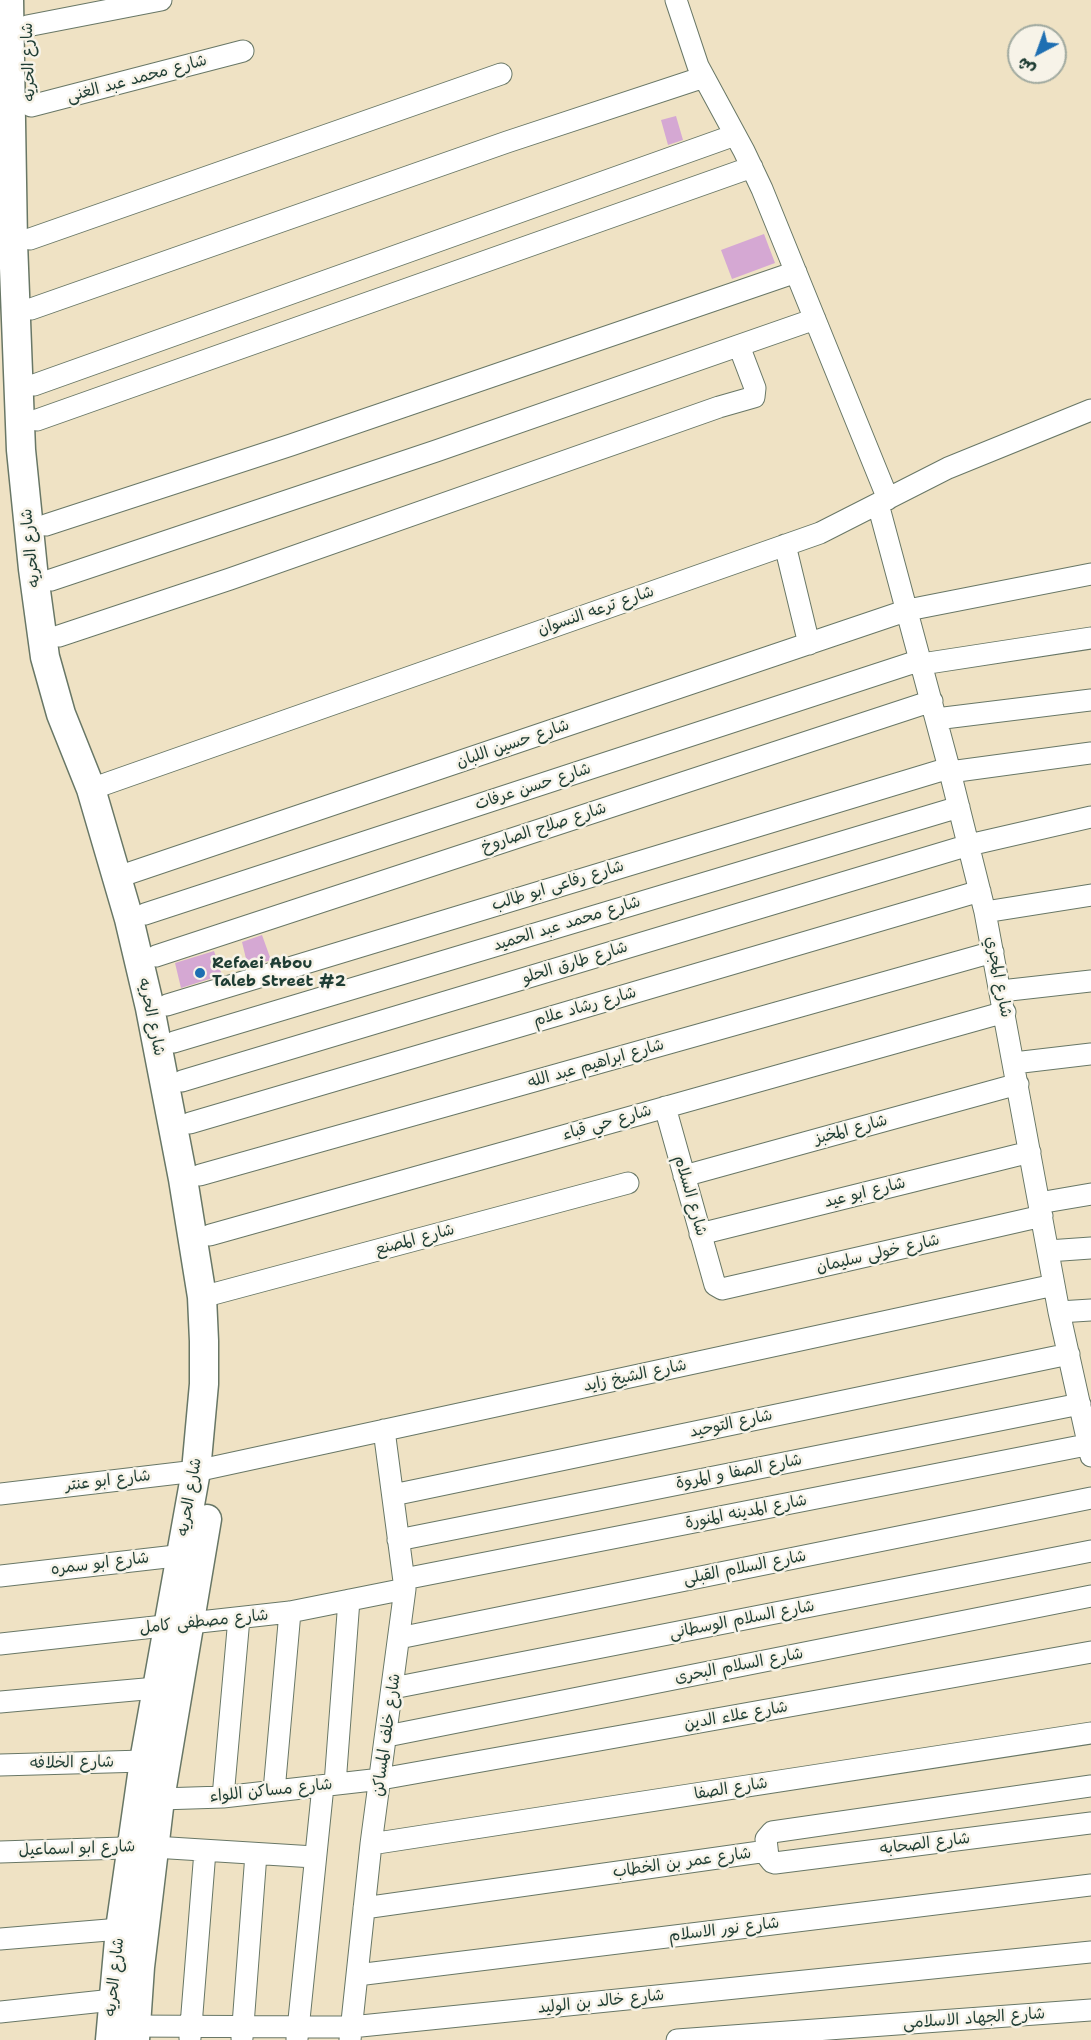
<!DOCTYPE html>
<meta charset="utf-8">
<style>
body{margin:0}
#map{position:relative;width:1091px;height:2040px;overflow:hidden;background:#efe2c4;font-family:"Shantell Sans","Playpen Sans Arabic",sans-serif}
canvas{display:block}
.north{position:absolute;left:1007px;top:24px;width:60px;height:60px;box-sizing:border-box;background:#f7f3e8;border:2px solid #a1aaa0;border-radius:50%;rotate:221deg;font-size:16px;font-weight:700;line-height:24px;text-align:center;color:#1f3d34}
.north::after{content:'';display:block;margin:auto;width:21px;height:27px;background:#1f6fb2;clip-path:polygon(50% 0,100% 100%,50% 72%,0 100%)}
</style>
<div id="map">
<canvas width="1091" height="2040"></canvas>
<div class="north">ش</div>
</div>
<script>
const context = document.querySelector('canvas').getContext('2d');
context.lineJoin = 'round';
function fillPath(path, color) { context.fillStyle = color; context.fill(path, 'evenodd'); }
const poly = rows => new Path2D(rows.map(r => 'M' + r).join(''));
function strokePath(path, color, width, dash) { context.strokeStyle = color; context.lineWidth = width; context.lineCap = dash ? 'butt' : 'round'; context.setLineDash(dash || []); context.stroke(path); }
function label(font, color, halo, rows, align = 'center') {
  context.font = font + ' "Shantell Sans","Playpen Sans Arabic",sans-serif'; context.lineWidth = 5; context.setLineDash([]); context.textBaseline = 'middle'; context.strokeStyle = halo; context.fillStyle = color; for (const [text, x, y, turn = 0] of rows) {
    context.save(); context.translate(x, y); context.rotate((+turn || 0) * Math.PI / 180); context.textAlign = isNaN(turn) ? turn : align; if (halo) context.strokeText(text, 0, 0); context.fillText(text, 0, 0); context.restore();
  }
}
fillPath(poly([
 [676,116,683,140,668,145,661,120],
 [764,234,775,263,732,279,721,250],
 [262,935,271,960,248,967,242,942],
 [214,951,222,975,181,988,175,963]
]), '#d5a8d3');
const minor = poly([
 [676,0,698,66,744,151,762,189,888,499],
 [27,26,161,0],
 [31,106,243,51],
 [30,239,501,74],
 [31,309,507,142,704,77],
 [34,385,735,135],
 [37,420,752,167],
 [878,504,949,768,985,912,1059,1312,1091,1456],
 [46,525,291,445,796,272],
 [785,545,809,644],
 [51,580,436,451,815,319],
 [59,636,230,579,719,407,754,397,755,388,739,346],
 [922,664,1091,638],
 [936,719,1091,700],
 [950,772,1091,753],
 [91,789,820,533,948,468,1091,410],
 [118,877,908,610,1091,574],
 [985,912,1091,895],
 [145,914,921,660],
 [156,956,932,701],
 [1001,991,1091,981],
 [167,1005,949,768],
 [174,1042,959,807],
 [1014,1063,1091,1054],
 [182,1081,969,845,1091,817],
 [665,1107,715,1285,722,1289,1042,1216],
 [190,1123,980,891],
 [200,1175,993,952],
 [684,1176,1018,1084],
 [1039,1203,1091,1194],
 [700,1234,1030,1152],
 [210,1235,1005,1012],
 [1048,1251,1091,1248],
 [202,1297,628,1183],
 [1059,1312,1091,1310],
 [0,1494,196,1471,1054,1285],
 [393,1495,1069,1354],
 [398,1540,1080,1404],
 [0,1576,193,1554],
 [404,1579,1091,1444],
 [399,1638,1091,1498],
 [0,1644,290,1612,405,1589],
 [393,1688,1091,1551],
 [0,1702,156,1688],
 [387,1736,1091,1596],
 [0,1765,144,1761],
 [335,1784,349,1600],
 [1091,1786,772,1832,766,1839,768,1857,772,1862,775,1863,1091,1823],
 [274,1791,290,1612],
 [223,1797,239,1618],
 [160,1799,223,1797,381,1779,1091,1652],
 [371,1844,1091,1733],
 [0,1852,154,1847,314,1857],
 [364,1908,767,1851],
 [0,1939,120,1929],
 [357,1975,1091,1885],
 [0,2012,113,2000],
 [123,2026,351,2027,1091,1952],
 [190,2038,205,1851],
 [242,2038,256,1854],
 [297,2039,323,1786],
 [350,2040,371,1844,405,1589,384,1430],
 [677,2040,1091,2010]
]);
const secondary = poly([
 [9,0,13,242,21,450,33,569,45,657,61,714,91,789,129,919,150,1008,183,1179,202,1297,204,1341,204,1384,196,1471,144,1761,120,1929,110,2040],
 [135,2040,140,1967,160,1799,207,1519]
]);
strokePath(minor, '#687766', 23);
strokePath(secondary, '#687766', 31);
strokePath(minor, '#fff', 21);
strokePath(secondary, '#fff', 28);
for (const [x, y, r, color] of [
 [200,973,6,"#1f6fb2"]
]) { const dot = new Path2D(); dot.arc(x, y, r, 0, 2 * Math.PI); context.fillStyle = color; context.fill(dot); strokePath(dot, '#f7f3e8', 2); }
label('16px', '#1f3d34', '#f7f3e8', [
 ["شارع الحريه",29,62,-92],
 ["شارع محمد عبد الغنى",137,79,-15],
 ["شارع الحريه",31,548,-96],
 ["شارع ترعه النسوان",596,611,-19],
 ["شارع حسين اللبان",513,744,-19],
 ["شارع حسن عرفات",533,787,-18],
 ["شارع صلاح الصاروخ",544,828,-18],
 ["شارع رفاعى ابو طالب",558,886,-17],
 ["شارع محمد عبد الحميد",567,924,-17],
 ["شارع طارق الحلو",575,963,-17],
 ["شارع المجري",998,977,79],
 ["شارع رشاد علام",585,1007,-16],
 ["شارع الحريه",151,1017,78],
 ["شارع ابراهيم عبد الله",596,1064,-16],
 ["شارع حي قباء",607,1123,-16],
 ["شارع المخبز",851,1130,-15],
 ["شارع ابو عيد",865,1193,-14],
 ["شارع السلام",690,1196,74],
 ["شارع المصنع",415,1240,-15],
 ["شارع خولى سليمان",878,1254,-13],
 ["شارع الشيخ زايد",635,1376,-12],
 ["شارع التوحيد",731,1424,-12],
 ["شارع الصفا و المروة",739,1472,-11],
 ["شارع ابو عنتر",108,1481,-7],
 ["شارع الحريه",190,1497,-80],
 ["شارع المدينه المنورة",746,1512,-11],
 ["شارع ابو سمره",100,1564,-7],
 ["شارع السلام القبلى",745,1568,-11],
 ["شارع السلام الوسطانى",742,1620,-11],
 ["شارع مصطفى كامل",204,1622,-6],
 ["شارع السلام البحرى",739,1666,-11],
 ["شارع علاء الدين",736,1716,-10],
 ["شارع خلف المساكن",387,1735,-82],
 ["شارع الخلافه",72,1763,-1],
 ["شارع الصفا",731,1789,-9],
 ["شارع مساكن اللواء",271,1791,-6],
 ["شارع الصحابه",925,1844,-7],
 ["شارع ابو اسماعيل",77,1849,-2],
 ["شارع عمر بن الخطاب",682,1863,-8],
 ["شارع نور الاسلام",724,1930,-7],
 ["شارع الحريه",115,1977,-84],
 ["شارع خالد بن الوليد",601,2002,-6],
 ["شارع الجهاد الاسلامى",974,2019,-4]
]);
label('bold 16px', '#1f3d34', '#f7f3e8', [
 ["Refaei Abou",212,964],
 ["Taleb Street #2",212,982]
], 'left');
</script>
